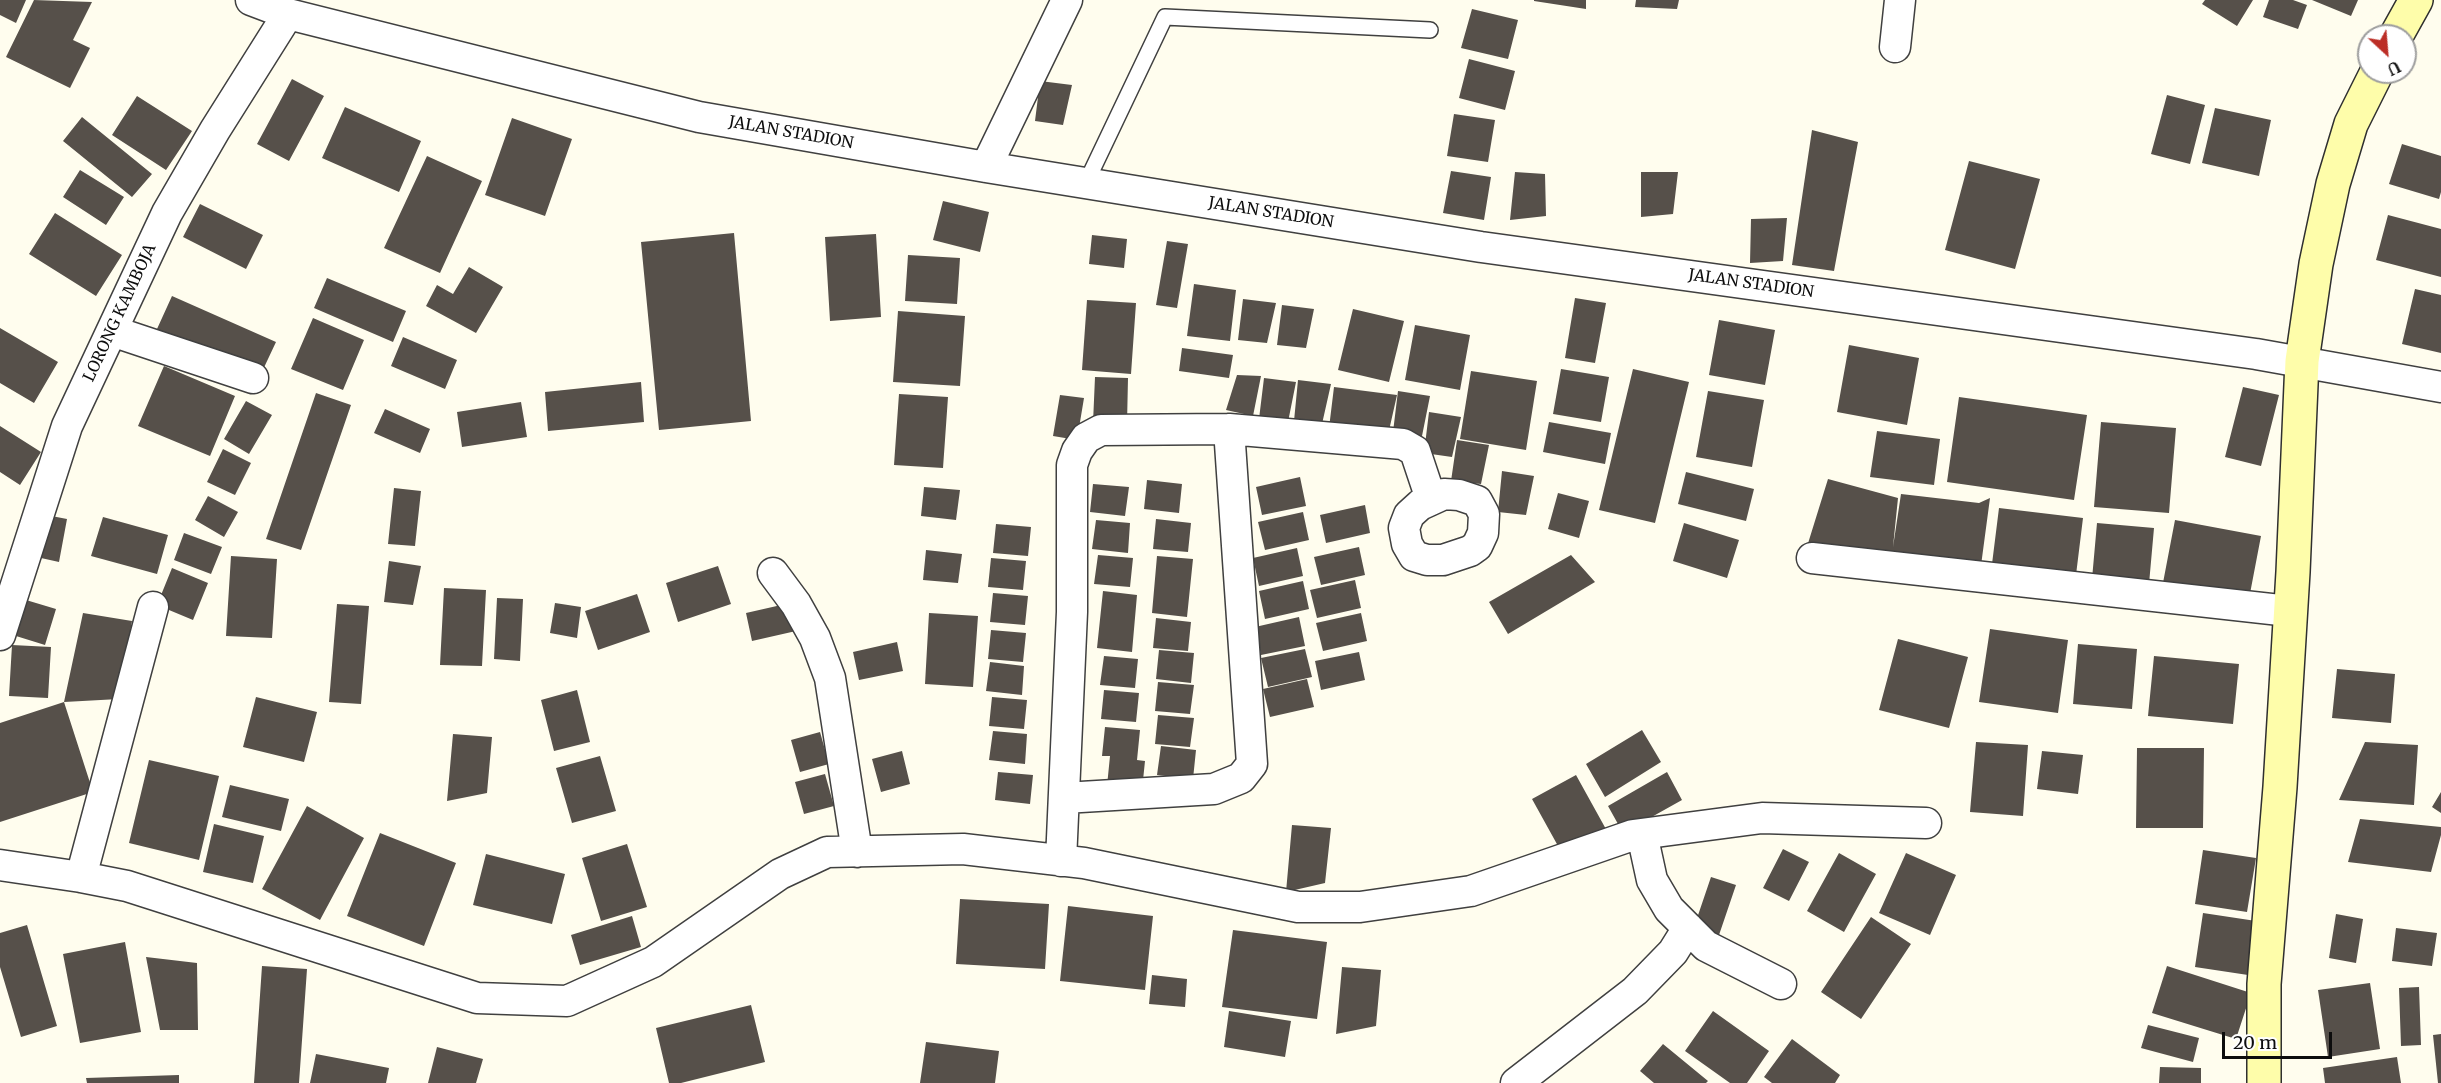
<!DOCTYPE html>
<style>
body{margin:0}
#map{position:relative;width:2441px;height:1083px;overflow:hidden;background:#fffdee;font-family:Merriweather,serif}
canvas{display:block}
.north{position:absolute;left:2357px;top:24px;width:60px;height:60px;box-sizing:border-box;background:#fff;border:2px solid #9e9e9e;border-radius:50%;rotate:154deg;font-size:16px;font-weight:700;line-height:24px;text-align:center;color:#0d0d0d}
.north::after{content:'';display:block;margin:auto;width:21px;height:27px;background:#bc2e26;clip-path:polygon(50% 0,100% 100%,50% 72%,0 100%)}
.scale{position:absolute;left:2222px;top:1032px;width:110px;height:27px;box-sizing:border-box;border:3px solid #0d0d0d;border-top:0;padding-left:8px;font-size:18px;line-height:21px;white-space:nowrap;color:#0d0d0d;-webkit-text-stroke:4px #fff;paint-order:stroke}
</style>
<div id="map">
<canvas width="2441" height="1083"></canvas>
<div class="north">U</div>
<div class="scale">20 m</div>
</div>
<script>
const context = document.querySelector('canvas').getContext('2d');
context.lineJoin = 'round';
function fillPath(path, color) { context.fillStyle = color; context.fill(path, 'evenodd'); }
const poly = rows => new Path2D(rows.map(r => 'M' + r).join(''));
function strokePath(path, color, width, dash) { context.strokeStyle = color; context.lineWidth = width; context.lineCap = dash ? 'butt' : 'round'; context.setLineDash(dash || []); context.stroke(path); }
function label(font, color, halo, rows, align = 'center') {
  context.font = font + ' Merriweather,serif'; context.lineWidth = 6; context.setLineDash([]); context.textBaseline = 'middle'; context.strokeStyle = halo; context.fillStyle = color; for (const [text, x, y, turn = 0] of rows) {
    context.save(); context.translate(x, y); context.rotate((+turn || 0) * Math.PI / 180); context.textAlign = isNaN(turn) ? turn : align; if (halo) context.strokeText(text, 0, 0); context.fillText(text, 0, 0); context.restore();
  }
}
fillPath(poly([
 [0,0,26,0,16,23,0,15],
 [34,0,92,2,73,40,90,48,70,88,6,57],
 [1534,0,1586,0,1586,9,1534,1],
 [1636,0,1679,0,1677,9,1635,7],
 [2205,0,2253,0,2237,26,2202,4],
 [2269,0,2293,0,2307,5,2298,29,2263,17],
 [2312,0,2358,0,2351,16],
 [1472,9,1518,20,1508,59,1461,48],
 [1469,59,1515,71,1505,110,1459,98],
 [292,79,324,96,289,161,257,144],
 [1040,81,1072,85,1063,125,1035,121],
 [2167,95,2205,105,2190,164,2151,154],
 [137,96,192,131,166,170,112,135],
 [345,107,421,141,399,192,322,158],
 [2215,108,2271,120,2259,176,2202,163],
 [1454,114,1495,120,1488,162,1447,156],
 [82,117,152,174,132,197,63,141],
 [512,118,572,139,545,216,485,195],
 [1812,130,1858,142,1834,271,1792,265],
 [2402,144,2441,156,2441,192,2439,199,2389,184],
 [427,156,482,181,440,273,384,248],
 [1969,161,2040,179,2015,269,1945,250],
 [80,170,124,197,106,225,63,197],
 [1451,171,1491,177,1484,220,1443,213],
 [1515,172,1545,174,1546,216,1510,220],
 [1641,172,1678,172,1673,214,1641,217],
 [943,201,989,212,980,252,933,240],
 [200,204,263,235,246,269,183,237],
 [55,213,122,255,96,296,29,254],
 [2388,215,2441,229,2441,277,2376,260],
 [1787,218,1783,261,1750,263,1751,219],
 [734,233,751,421,659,430,641,242],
 [876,234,881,317,830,321,825,237],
 [1092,235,1127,239,1124,268,1089,264],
 [1167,241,1188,244,1177,308,1156,305],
 [908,255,960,258,957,304,905,301],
 [469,267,503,287,476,333,426,306,437,285,453,294],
 [327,278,406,311,393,342,314,308],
 [1194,284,1236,290,1230,341,1187,336],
 [2415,289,2441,295,2441,353,2402,344],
 [172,296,276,342,260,376,157,329],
 [1575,298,1606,303,1595,363,1565,358],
 [1243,299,1276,303,1267,343,1238,340],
 [1087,300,1136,303,1131,374,1082,370],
 [1282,305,1314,309,1306,348,1277,345],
 [1353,309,1404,321,1389,382,1338,370],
 [898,311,965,316,960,386,893,382],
 [313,318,364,340,343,390,291,369],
 [1719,320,1775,330,1765,385,1709,375],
 [1415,325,1470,335,1460,390,1405,380],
 [0,328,58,362,34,403,0,383],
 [403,337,457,360,445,389,391,366],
 [1849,345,1919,358,1907,425,1837,412],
 [1182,348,1233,355,1229,378,1179,371],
 [164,366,235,396,210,456,138,426],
 [1561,369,1609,377,1601,422,1553,414],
 [1633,369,1689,382,1655,523,1599,510],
 [1471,371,1537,381,1526,450,1460,439],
 [1237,375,1261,376,1253,416,1226,410],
 [1095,377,1128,378,1127,424,1093,423],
 [1264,378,1296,382,1288,422,1259,419],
 [1298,380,1331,384,1322,424,1294,421],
 [641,382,644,422,548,431,545,392],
 [1334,387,1397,395,1388,435,1329,428],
 [2243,387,2279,395,2261,466,2225,457],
 [1398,391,1430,396,1422,436,1393,432],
 [1708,391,1764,400,1752,467,1696,457],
 [316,393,351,405,301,550,266,539],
 [899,394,948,397,943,468,894,465],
 [1060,395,1084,398,1077,440,1053,436],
 [1959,397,2087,415,2074,500,1947,482],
 [246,401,272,415,249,454,224,439],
 [521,402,527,437,462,447,457,412],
 [385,409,430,429,420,453,374,433],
 [1429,412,1461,417,1452,457,1424,453],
 [1549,422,1611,433,1605,464,1543,452],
 [2101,422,2176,428,2169,513,2094,507],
 [0,426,41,452,20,485,0,472],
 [1877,431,1940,439,1934,485,1870,477],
 [1457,440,1489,445,1481,484,1451,481],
 [223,449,251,463,235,495,207,482],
 [1502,471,1534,476,1526,515,1498,512],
 [1686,472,1754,489,1746,521,1678,504],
 [1300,477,1306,506,1262,515,1256,487],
 [1828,479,1898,498,1893,547,1901,494,1979,503,1990,498,1980,573,1805,553],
 [1147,480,1182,484,1179,513,1144,509],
 [1093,484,1129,487,1125,516,1090,512],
 [924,487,960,490,956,520,921,516],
 [394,488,421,491,415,546,388,544],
 [1558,493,1589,501,1579,538,1548,529],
 [208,496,238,512,224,537,195,520],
 [1365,505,1370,533,1326,543,1320,515],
 [1999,508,2083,518,2075,583,1991,572],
 [1303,512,1309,540,1265,550,1258,522],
 [41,514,67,519,59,562,32,556],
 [103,517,168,535,157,574,91,556],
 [1156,519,1191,523,1188,552,1153,549],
 [1096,520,1130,523,1128,553,1092,549],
 [2175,520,2261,536,2248,604,2162,588],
 [1684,523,1739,540,1727,578,1673,561],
 [2097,523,2154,528,2149,584,2092,579],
 [996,524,1031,527,1028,556,993,553],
 [184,533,222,547,211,574,174,560],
 [1359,547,1365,575,1321,585,1314,557],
 [1297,548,1303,576,1259,586,1253,558],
 [926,550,962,554,958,583,923,580],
 [1098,555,1133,558,1130,587,1094,584],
 [1571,555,1595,582,1508,634,1489,602],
 [231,556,277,559,272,638,226,636],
 [1157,556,1193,559,1187,617,1152,613],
 [991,558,1026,561,1023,590,988,587],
 [389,561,421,566,413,605,384,602],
 [718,566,731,604,678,622,666,583],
 [172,568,208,583,193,620,157,605],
 [1355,580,1361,608,1317,618,1310,590],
 [1303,581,1309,609,1265,619,1259,591],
 [444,588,486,590,482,666,440,665],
 [1103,591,1137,595,1132,652,1097,648],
 [993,593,1028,596,1025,625,990,622],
 [637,594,650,632,598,650,585,611],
 [497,598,523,599,520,661,494,659],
 [26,600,56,609,45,645,16,636],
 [555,603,581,607,577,638,550,633],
 [790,603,796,631,752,641,746,613],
 [337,604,369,606,361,704,329,702],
 [83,613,132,621,119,699,64,702],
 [929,613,978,616,973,687,925,684],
 [1361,613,1367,641,1323,651,1316,623],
 [1299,617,1305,646,1261,655,1255,627],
 [1156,618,1191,622,1188,651,1153,648],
 [1990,629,2068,640,2058,713,1979,702],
 [991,630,1026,633,1023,662,988,659],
 [1898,639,1968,657,1949,728,1879,710],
 [897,642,903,671,859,680,853,652],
 [2078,644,2137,649,2132,709,2073,704],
 [12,645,51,647,48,698,9,696],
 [1305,649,1312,677,1268,687,1261,658],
 [1159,650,1194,653,1191,683,1156,679],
 [1359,652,1365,680,1321,690,1315,661],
 [1104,656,1138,659,1135,688,1100,685],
 [2154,656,2239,664,2233,724,2148,716],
 [990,662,1024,666,1022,695,986,691],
 [2337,669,2395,674,2391,723,2332,718],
 [1307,679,1314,707,1270,717,1263,689],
 [1158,682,1194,685,1190,714,1155,711],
 [577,690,590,742,554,751,541,700],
 [1104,690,1139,693,1136,722,1101,719],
 [256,697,317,712,304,762,243,747],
 [992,697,1027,700,1024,729,989,726],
 [64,702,93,792,0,822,0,723],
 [1158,715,1194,718,1190,747,1155,744],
 [1105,727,1140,730,1137,760,1145,761,1142,790,1107,786,1110,756,1102,756],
 [1642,730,1661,762,1605,797,1586,764],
 [993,731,1027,734,1025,764,989,760],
 [820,732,829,764,800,772,791,740],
 [453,734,492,737,487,793,447,801],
 [1976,742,2028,745,2023,816,1970,812],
 [2365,742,2418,745,2414,805,2339,800],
 [1161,746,1196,750,1193,779,1157,775],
 [2137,748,2204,748,2203,828,2136,828],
 [902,751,910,784,881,792,872,759],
 [2042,751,2083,755,2078,794,2037,789],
 [600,756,616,811,572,823,556,768],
 [149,760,219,776,199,860,129,843],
 [998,772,1033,775,1030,804,995,800],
 [1667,772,1682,800,1623,833,1608,806],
 [825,774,834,806,804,814,795,782],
 [1576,775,1607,831,1563,855,1532,799],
 [230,785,289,799,281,831,222,817],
 [2441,792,2441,813,2432,807],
 [307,806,364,838,320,920,262,889],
 [2360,819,2441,827,2441,835,2431,872,2348,862],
 [214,824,264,836,253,883,203,872],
 [1292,825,1331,828,1325,883,1286,892],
 [380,833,456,863,424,946,347,916],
 [627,844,647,907,601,921,582,858],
 [1783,849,1809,862,1789,901,1763,888],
 [2203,850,2256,858,2247,912,2195,904],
 [1839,853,1876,874,1844,932,1807,911],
 [1906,853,1956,875,1930,935,1879,913],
 [486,854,565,874,552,924,473,905],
 [1711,877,1736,885,1719,935,1694,927],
 [960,899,1049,904,1045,969,956,964],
 [1068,906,1153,916,1145,990,1060,981],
 [2203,913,2256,921,2248,975,2195,967],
 [2336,914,2363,919,2356,963,2329,958],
 [632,916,641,947,580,965,571,935],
 [1871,917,1911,944,1861,1019,1821,992],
 [27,925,57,1026,21,1037,0,967,0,933],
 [2396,928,2437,933,2432,966,2392,961],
 [1233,930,1327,942,1317,1019,1222,1007],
 [125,942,141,1032,80,1043,63,954],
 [146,957,197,963,198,1030,160,1030],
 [262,966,307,969,299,1083,254,1083],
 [2167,966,2251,993,2236,1039,2152,1013],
 [1342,967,1381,970,1376,1026,1336,1034],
 [1152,975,1187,979,1185,1007,1149,1004],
 [2370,983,2380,1049,2328,1057,2318,990],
 [2419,987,2421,1045,2401,1046,2399,988],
 [751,1005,765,1062,681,1083,669,1083,656,1028],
 [1229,1011,1291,1021,1285,1057,1224,1047],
 [1713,1011,1769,1051,1747,1083,1730,1083,1685,1051],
 [2148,1025,2199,1038,2193,1062,2141,1048],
 [2441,1034,2441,1083,2438,1083,2433,1035],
 [1792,1039,1840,1075,1835,1083,1772,1083,1764,1077],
 [926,1042,999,1051,995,1083,920,1083],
 [1663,1044,1708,1081,1706,1083,1654,1083,1640,1071],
 [437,1047,483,1059,476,1083,428,1083],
 [316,1054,389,1068,386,1083,310,1083],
 [2397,1057,2401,1083,2325,1083,2323,1068],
 [2160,1067,2201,1068,2201,1083,2159,1083],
 [179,1075,179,1083,87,1083,86,1078]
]), '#56504a');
const lane = poly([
 [1086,183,1165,17,1430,30]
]);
const street = poly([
 [251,0,288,14,699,117,986,167,1481,247,2256,354,2441,387],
 [1895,47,1900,0],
 [986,167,1067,0],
 [112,331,253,378],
 [1444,494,1459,495,1477,501,1484,514,1483,533,1477,546,1470,551,1443,560,1427,560,1414,556,1407,544,1404,528,1409,515,1420,505,1444,494],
 [1812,558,2289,611],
 [773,573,796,604,815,638,830,678,857,852],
 [0,635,67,426,167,213,215,130,288,14],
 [1064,798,1214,789,1241,778,1252,764,1229,429],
 [1642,834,1652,880,1669,909,1706,946,1781,984],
 [1061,861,1072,612,1072,465,1077,451,1086,438,1101,430,1229,429,1403,444,1415,451,1431,499],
 [0,865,81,877,127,886,477,998,567,1001,653,962,780,874,827,852,963,849,1084,863,1298,907,1360,907,1471,891,1633,835,1762,818,1926,823],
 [81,877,153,607],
 [1516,1083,1635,991,1673,952,1688,928]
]);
const secondary = poly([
 [2396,36,2416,0],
 [2264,1083,2264,984,2280,787,2293,572,2302,361,2316,264,2333,184,2351,124,2377,72]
]);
strokePath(lane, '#404040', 18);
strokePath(street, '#404040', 33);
strokePath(secondary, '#2f2f2f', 36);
strokePath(lane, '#fff', 15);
strokePath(street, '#fff', 30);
strokePath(secondary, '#fefdaa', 33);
label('16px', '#0d0d0d', '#fff', [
 ["JALAN STADION",791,133,10],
 ["JALAN STADION",1271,213,9],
 ["JALAN STADION",1751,284,8],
 ["LORONG KAMBOJA",120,313,-65]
]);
</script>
